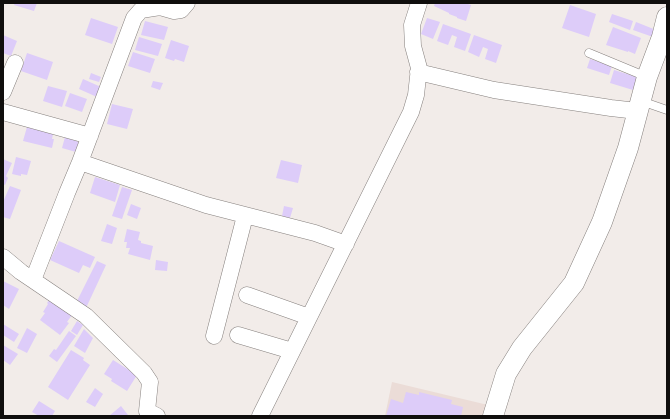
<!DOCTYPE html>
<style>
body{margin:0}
#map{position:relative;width:670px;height:419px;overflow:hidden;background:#f2ece9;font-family:Raleway,sans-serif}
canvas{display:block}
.frame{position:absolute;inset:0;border:4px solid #100e0d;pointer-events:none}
</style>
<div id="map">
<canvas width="670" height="419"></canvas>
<div class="frame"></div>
</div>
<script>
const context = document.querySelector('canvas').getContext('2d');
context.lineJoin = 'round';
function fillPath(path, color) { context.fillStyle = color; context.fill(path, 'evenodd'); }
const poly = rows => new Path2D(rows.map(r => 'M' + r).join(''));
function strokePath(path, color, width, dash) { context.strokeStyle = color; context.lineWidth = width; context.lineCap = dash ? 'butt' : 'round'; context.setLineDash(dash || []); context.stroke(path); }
fillPath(poly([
 [392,382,488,405,487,416,385,416]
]), '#ebdcd7');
fillPath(poly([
 [15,3,37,3,34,11,14,5],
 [435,3,465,3,471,5,466,21,457,18,457,17,449,14,449,13,434,6],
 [570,5,596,14,589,37,562,28],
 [612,14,633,21,630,30,609,22],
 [91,18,118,27,112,44,85,35],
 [427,18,440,22,433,39,421,34],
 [145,21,168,27,164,40,141,35],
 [636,22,656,30,653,37,633,30],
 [443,24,471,34,465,51,454,47,457,37,452,35,448,45,437,41],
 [613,27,641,38,635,54,628,51,628,52,606,45],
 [3,35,17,41,11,56,3,53],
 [474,35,502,45,496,63,485,59,488,49,483,47,479,57,468,52],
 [139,37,162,44,158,56,135,50],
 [171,40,189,46,184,62,175,59,174,61,165,58],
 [133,52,155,59,150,73,128,66],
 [27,53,53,62,47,80,21,71],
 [590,59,612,66,609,75,587,68],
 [614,70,637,77,633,90,610,83],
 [91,73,101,77,99,82,89,79],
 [83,79,101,87,97,97,79,89],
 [153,81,163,83,160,90,151,87],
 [48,86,67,91,62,107,43,101],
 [70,93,87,99,82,112,65,106],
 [112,104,133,109,127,129,107,124],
 [27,127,53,134,52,139,54,139,52,148,23,141],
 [65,137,79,142,76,152,62,148],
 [16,157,31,161,27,175,21,174,21,176,12,174],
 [3,159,12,163,6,176,8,178,5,185,3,184],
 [281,160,302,165,298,183,276,178],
 [95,177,120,185,115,202,90,193],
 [10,186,21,190,10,219,3,217,3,202],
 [122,187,132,190,122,219,112,216],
 [131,204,141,208,137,219,127,215],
 [284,206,293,208,290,218,282,216],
 [107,224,117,228,112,244,101,241],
 [127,229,140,232,138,240,141,241,141,243,153,246,150,260,128,254,130,248,126,248,127,242,124,242],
 [59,241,95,257,90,268,83,265,79,273,50,260],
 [156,260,168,262,167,271,155,270],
 [97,261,106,265,86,308,76,303],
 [3,281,19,289,9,309,3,305],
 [50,299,72,315,67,322,69,323,60,335,40,320,45,313,43,312,48,304,47,303],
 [77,321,83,325,77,335,71,331],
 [3,324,19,334,14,342,3,335],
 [27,328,37,334,27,353,17,348],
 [84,329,93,338,85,353,74,346],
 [69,331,76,336,57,362,49,356,54,349,56,350],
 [3,345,18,354,10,365,3,360],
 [71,350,84,358,83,360,90,365,68,400,48,387],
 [113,360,137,375,127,391,111,381,112,379,104,374],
 [95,388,103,394,95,407,86,402],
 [406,392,419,395,419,392,452,400,451,404,463,407,461,416,386,416,391,399,403,403],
 [39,401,55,411,52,416,39,416,32,412],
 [121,406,128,415,109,416]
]), '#ddccf9');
const service = poly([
 [589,53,647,77],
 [641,101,667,110]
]);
const minor = poly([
 [418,72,494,90,611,108,637,111],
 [3,92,15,63],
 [3,112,90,136],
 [80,162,206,205,315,233,346,244],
 [3,257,21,272,86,316,144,373,150,382,147,411,157,416],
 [33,280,67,193,80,162,134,18,141,10,160,7,174,11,181,10,187,3],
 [247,295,309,317],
 [238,335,292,351],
 [214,336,245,216],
 [260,416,411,112,416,95,419,68,413,46,412,25,419,3]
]);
const tertiary = poly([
 [493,416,506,374,522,348,574,283,602,222,628,148,647,77,662,37,667,17]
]);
strokePath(service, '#86807e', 9);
strokePath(minor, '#86807e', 17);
strokePath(tertiary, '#86807e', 21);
strokePath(service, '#fff', 8);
strokePath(minor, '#fff', 16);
strokePath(tertiary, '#fff', 20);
</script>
